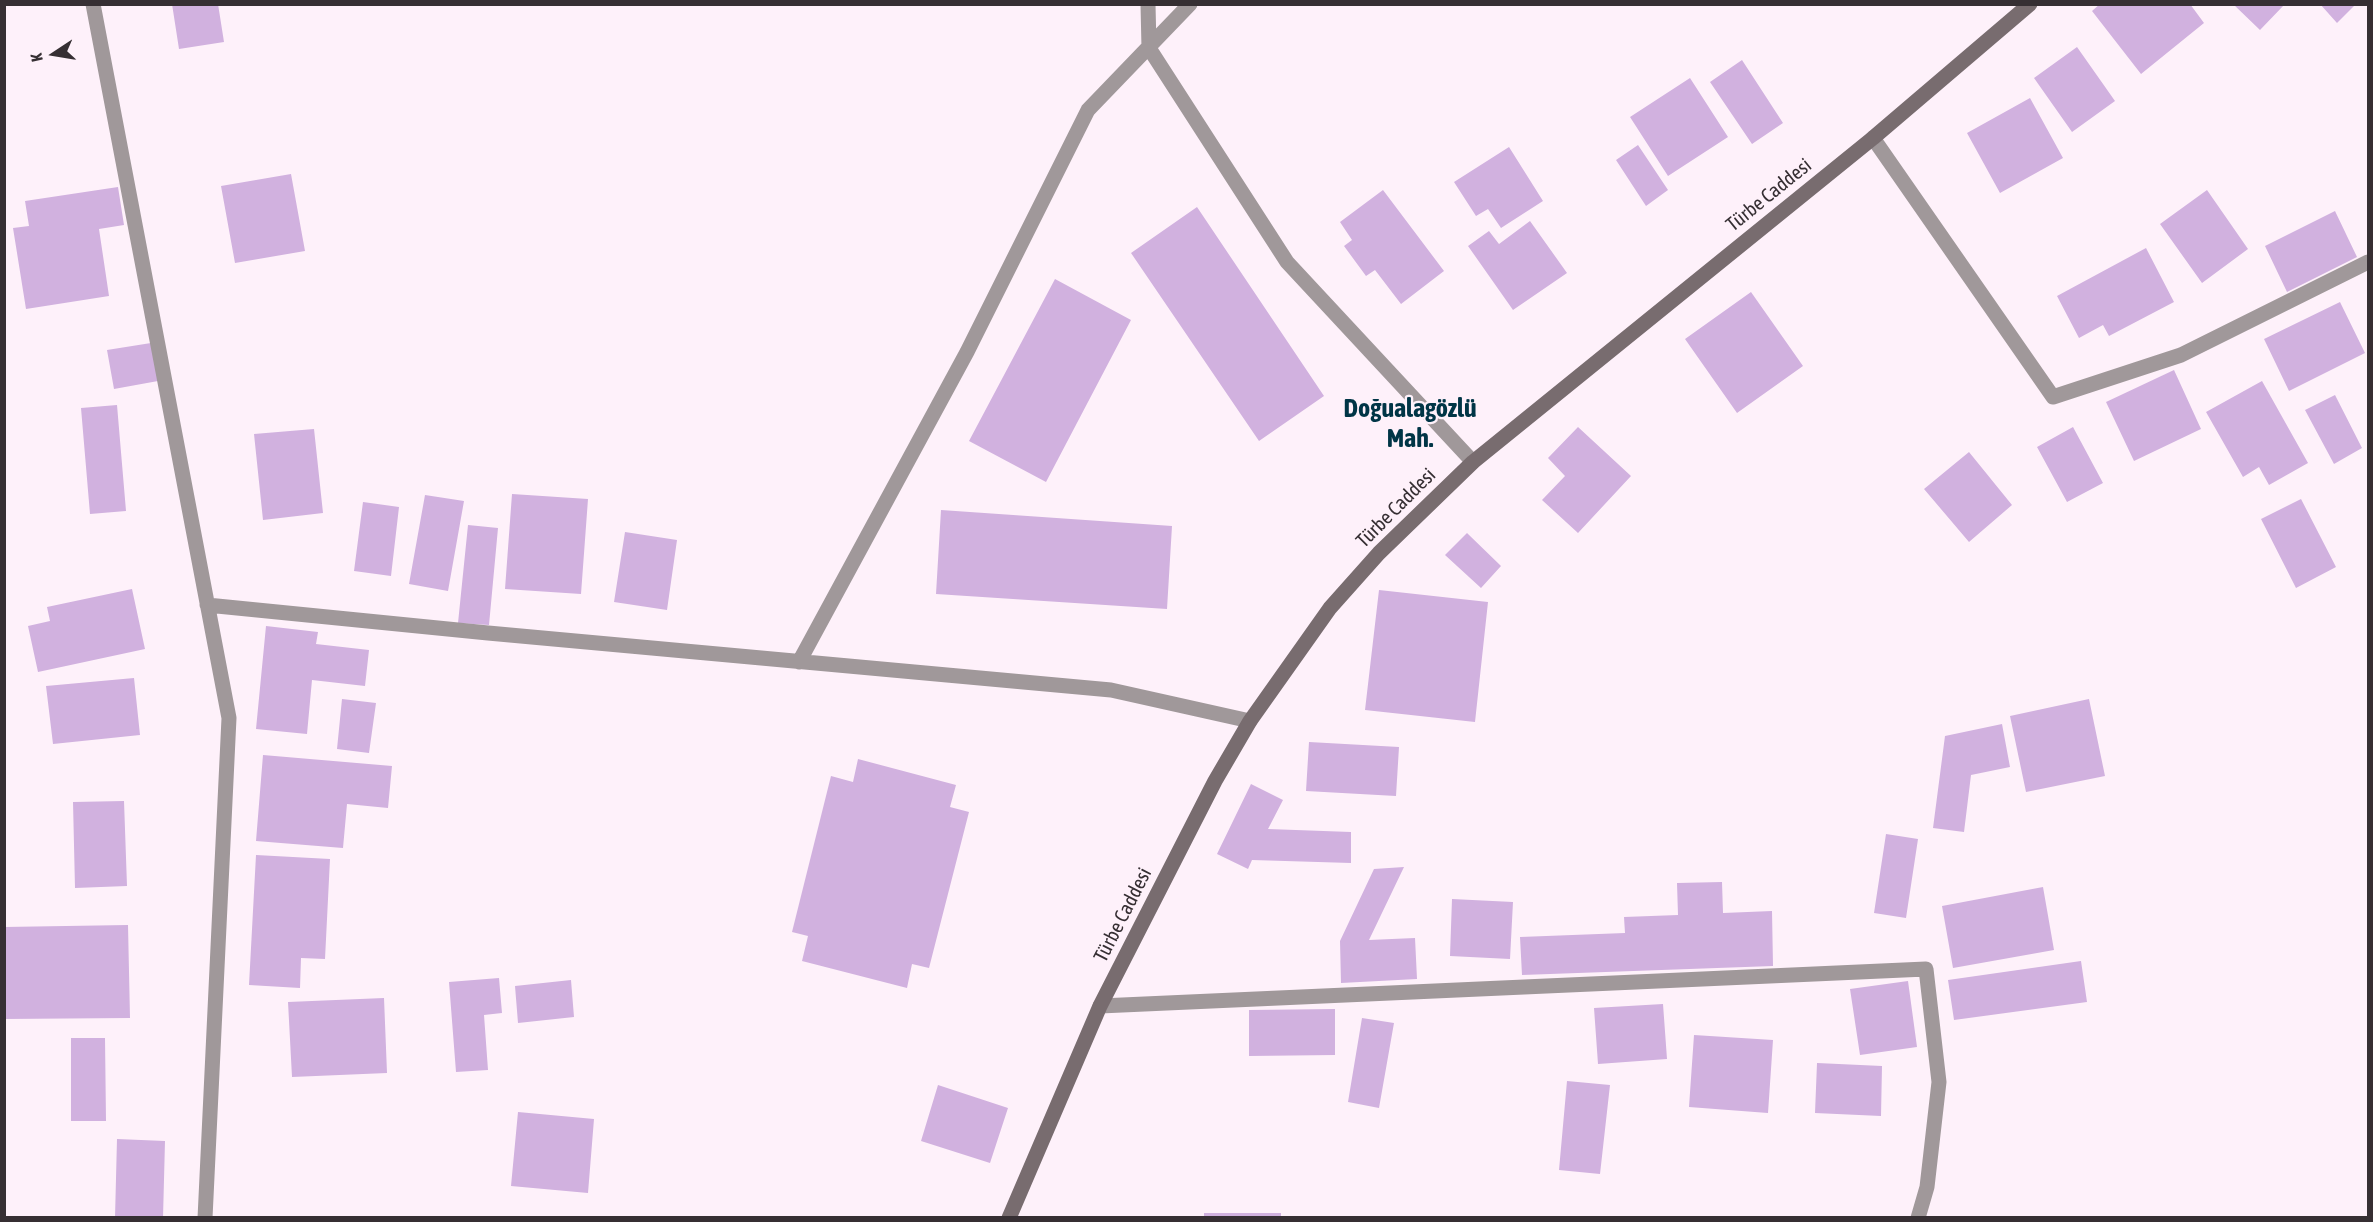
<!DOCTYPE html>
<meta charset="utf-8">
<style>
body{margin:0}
#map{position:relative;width:2373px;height:1222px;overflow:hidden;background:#fef1fa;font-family:"Asap Condensed",sans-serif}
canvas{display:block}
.frame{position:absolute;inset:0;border:6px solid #362f33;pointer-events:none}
.north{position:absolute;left:24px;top:24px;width:60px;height:60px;-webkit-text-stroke:4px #fef1fa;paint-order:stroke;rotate:258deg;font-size:16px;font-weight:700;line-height:24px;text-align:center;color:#362f33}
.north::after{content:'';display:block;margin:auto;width:21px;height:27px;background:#362f33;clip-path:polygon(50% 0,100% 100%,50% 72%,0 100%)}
</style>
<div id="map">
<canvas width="2373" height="1222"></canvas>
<div class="frame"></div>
<div class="north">K</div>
</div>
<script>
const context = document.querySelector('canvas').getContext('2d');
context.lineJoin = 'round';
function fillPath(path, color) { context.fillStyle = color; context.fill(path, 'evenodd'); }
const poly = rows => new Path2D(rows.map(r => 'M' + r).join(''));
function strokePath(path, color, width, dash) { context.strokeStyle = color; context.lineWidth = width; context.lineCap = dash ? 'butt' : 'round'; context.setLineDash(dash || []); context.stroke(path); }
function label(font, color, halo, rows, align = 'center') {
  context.font = font + ' "Asap Condensed",sans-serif'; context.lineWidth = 4.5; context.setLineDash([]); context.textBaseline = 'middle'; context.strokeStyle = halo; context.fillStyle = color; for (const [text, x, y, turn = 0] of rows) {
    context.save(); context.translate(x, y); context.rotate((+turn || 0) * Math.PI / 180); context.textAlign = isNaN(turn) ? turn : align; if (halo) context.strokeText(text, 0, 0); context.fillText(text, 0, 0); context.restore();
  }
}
fillPath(poly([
 [172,4,218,4,224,42,179,49],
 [2100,4,2190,4,2204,23,2141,74,2092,11],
 [2233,4,2285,4,2260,30],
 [2320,4,2356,4,2337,23],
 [2077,47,2115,101,2072,132,2034,78],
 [1742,60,1783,123,1752,144,1710,82],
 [1690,78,1728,137,1668,176,1630,117],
 [2030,98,2063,158,2000,193,1967,133],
 [1638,145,1668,190,1646,206,1616,160],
 [1509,147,1543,201,1501,228,1488,209,1476,216,1454,182],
 [291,174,305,251,235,263,221,186],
 [118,187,124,225,99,229,109,296,26,309,13,228,29,226,25,201],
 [1383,190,1444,271,1401,304,1375,270,1366,276,1344,246,1352,240,1340,222],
 [2207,190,2248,249,2202,283,2160,224],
 [1197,207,1324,396,1259,441,1131,253],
 [2335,211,2357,257,2287,292,2265,246],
 [1530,221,1567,273,1513,310,1468,246,1489,231,1499,244],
 [2146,248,2174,302,2109,336,2103,325,2079,338,2057,296],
 [1055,279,1131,320,1046,482,969,441],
 [1751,292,1803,366,1737,413,1685,339],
 [2340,302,2365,353,2289,391,2264,339],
 [151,343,158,381,114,389,107,350],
 [2174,370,2201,429,2134,461,2106,402],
 [2262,381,2308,463,2269,485,2259,467,2243,477,2206,412],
 [2335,395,2362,448,2334,464,2305,410],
 [117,405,126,511,90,514,81,408],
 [1578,427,1631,476,1578,533,1542,500,1565,476,1548,458],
 [2073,427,2103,483,2067,502,2037,447],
 [314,429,323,513,263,520,254,434],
 [1969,452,2012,505,1969,542,1924,489],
 [512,494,588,499,581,594,505,589],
 [425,495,464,501,448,591,409,584],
 [2301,499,2336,567,2296,588,2261,519],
 [363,502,399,507,391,576,354,571],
 [941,510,1172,526,1167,609,936,594],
 [468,525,498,528,489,625,458,623],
 [625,532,677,540,667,610,614,602],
 [1467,533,1501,566,1481,588,1445,555],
 [132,589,145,649,38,672,28,626,50,621,47,607],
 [1379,590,1488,602,1475,722,1365,710],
 [266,626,318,632,316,644,369,650,365,686,312,680,307,734,256,729],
 [134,678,140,735,53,744,46,686],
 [342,699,376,703,369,753,337,749],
 [2089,699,2105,776,2026,792,2010,716],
 [2002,724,2010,767,1971,775,1964,832,1933,828,1945,736],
 [1309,742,1399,747,1396,796,1306,791],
 [263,755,392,766,388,808,347,804,343,848,256,841],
 [858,759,956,785,950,807,969,812,929,968,912,964,907,988,802,961,808,936,792,932,831,776,853,782],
 [1251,784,1283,800,1268,829,1351,832,1351,863,1252,860,1248,869,1217,854],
 [124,801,127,886,75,888,73,802],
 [1886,834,1918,839,1906,918,1874,913],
 [256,855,330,859,325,959,301,958,300,988,249,985],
 [1404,867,1369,940,1415,938,1417,979,1341,983,1340,941,1374,869],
 [1722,882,1723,913,1772,911,1773,966,1522,975,1520,937,1625,933,1624,917,1678,915,1677,883],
 [2043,887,2054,950,1953,968,1942,906],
 [1452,899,1513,902,1510,959,1450,956],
 [128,925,130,1018,4,1019,4,927],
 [2081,961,2087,1002,1954,1020,1948,980],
 [499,978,502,1013,484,1015,488,1070,456,1072,449,982],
 [571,980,574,1017,518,1023,515,986],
 [1908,981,1917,1047,1860,1055,1850,989],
 [384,998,387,1073,292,1077,288,1002],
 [1663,1004,1667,1059,1598,1064,1594,1008],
 [1335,1009,1335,1055,1249,1056,1249,1010],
 [1362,1018,1394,1023,1379,1108,1348,1102],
 [1694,1035,1773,1040,1768,1113,1689,1107],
 [71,1038,105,1038,106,1121,71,1121],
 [1817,1063,1882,1066,1881,1116,1815,1113],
 [1567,1081,1610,1085,1600,1174,1559,1170],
 [938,1085,1008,1108,990,1163,921,1141],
 [518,1112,594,1119,588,1193,511,1186],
 [117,1139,165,1141,163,1218,115,1218],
 [1204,1213,1281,1213,1281,1218,1204,1218]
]), '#d1b1df');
strokePath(poly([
 [93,4,229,718,205,1218],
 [1148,4,1149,48,1287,262,1473,462],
 [1873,138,2053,397,2181,355,2368,262],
 [207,605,488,633,1111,690,1250,721],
 [799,662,967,352,1088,110,1190,4],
 [1100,1006,1926,969,1939,1082,1927,1187,1918,1218]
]), '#a0989a', 15);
strokePath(poly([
 [1009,1218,1100,1006,1215,781,1250,721,1330,608,1379,553,1473,462,1873,138,2030,4]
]), '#786c6f', 15);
label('20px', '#362f33', '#fef1fa', [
 ["Türbe Caddesi",1769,195,-39],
 ["Türbe Caddesi",1396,508,-45],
 ["Türbe Caddesi",1123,915,-63]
]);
label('bold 26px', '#003546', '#fef1fa', [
 ["Doğualagözlü",1410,409],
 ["Mah.",1410,439]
]);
</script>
